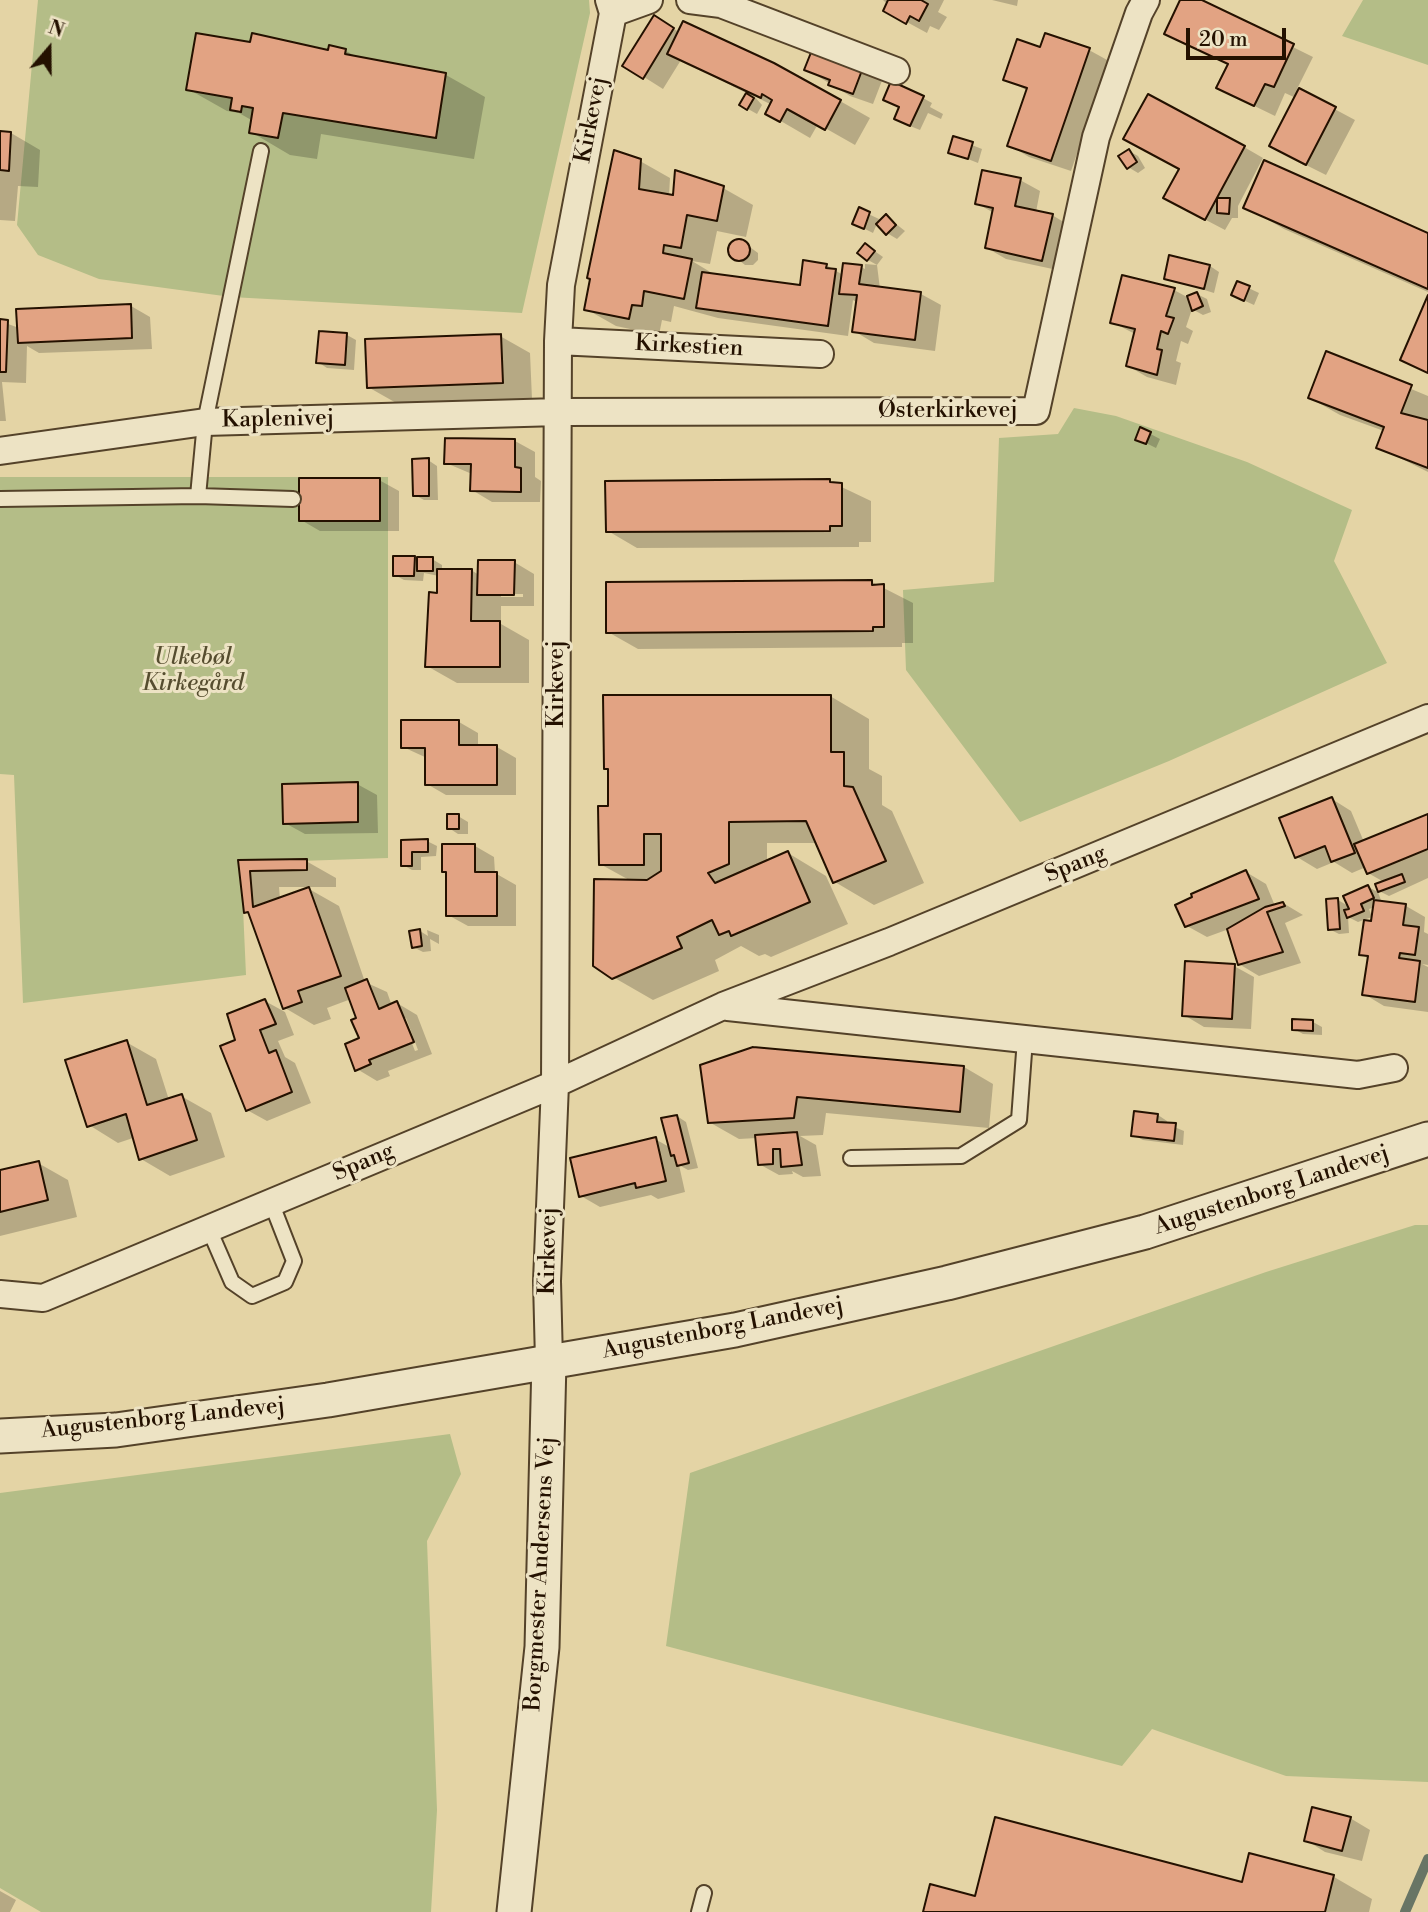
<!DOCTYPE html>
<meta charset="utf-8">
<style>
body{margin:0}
#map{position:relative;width:1428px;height:1912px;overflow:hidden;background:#e4d4a5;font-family:"Libre Bodoni",serif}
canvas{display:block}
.north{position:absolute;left:14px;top:14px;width:70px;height:70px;-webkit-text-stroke:5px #ede3c4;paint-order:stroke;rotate:20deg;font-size:19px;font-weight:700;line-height:28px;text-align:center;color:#241100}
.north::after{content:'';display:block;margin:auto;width:24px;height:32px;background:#241100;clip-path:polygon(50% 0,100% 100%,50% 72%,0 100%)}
.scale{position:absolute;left:1186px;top:28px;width:100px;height:32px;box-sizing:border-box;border:4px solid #241100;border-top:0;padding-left:9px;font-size:21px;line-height:24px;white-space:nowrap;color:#241100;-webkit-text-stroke:5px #ede3c4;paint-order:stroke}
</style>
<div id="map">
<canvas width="1428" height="1912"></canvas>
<div class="north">N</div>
<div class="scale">20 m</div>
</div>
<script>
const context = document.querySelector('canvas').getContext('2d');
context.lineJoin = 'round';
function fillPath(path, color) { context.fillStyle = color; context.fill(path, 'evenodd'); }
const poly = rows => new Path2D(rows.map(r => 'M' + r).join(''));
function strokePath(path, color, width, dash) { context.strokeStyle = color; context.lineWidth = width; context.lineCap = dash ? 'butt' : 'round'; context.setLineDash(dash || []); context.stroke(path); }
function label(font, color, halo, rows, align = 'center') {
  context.font = font + ' "Libre Bodoni",serif'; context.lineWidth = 6; context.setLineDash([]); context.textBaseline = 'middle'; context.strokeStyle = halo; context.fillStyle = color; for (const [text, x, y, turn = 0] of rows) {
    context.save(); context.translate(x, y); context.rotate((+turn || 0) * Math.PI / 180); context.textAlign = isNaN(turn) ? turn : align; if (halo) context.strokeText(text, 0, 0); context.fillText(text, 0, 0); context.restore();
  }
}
fillPath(poly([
 [38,0,589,0,590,13,522,313,231,297,99,279,38,255,17,225],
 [1363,0,1428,0,1428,65,1342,36],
 [1074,408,1116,416,1247,462,1352,510,1334,561,1387,663,1169,761,1020,822,906,670,903,590,994,582,999,438,1058,434],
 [0,477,388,477,388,858,241,863,246,975,23,1003,14,775,0,774],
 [1415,1225,1428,1225,1428,1782,1286,1776,1152,1729,1122,1766,666,1646,690,1473,1266,1272],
 [450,1434,461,1474,427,1541,437,1810,431,1912,41,1912,0,1888,0,1493]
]), '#b4bd87');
fillPath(poly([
 [883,0,944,0,938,12,947,17,939,30,930,26,927,33,905,21],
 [992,0,1018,0,1017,6],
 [1182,0,1198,0,1313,57,1297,89,1355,120,1326,175,1290,157,1296,98,1285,93,1275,116,1238,98,1229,65,1166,33],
 [655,17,679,32,840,101,870,118,855,145,818,124,810,138,767,113,772,105,754,96,762,105,757,114,741,105,748,94,681,60,663,89,644,77],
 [252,44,329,52,346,51,359,58,446,75,485,97,474,159,321,134,317,159,290,155,251,132,253,121,239,113,227,111,188,89],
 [815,48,883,78,873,104,850,96,806,69],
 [1042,49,1089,50,1109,61,1071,171,1029,157,1009,145,1028,91,1005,79],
 [923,98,932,103,930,107,943,114,941,119,928,113,920,130,905,124],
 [0,133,11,133,40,150,38,187,18,186,15,221,0,220],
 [954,138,982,149,978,163,950,152],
 [1244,147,1263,158,1238,206,1238,218,1232,218,1225,230,1185,209],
 [1129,151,1138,156,1145,168,1138,173,1128,167],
 [640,161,670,178,669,196,723,188,753,205,746,237,717,231,710,264,692,261,717,276,801,287,826,265,843,275,861,267,865,269,865,264,877,265,880,289,921,294,941,305,935,351,874,343,854,331,858,303,853,300,848,336,718,318,674,306,671,322,662,320,659,335,616,326,586,309],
 [1020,180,1040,191,1036,212,1052,215,1072,227,1062,271,1006,259,987,248,994,213,976,203],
 [1246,207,1428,234,1428,292,1284,229],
 [860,210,879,219,873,233,863,228],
 [886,216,905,231,897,239,887,233],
 [736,241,743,242,758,253,758,260,753,265,745,265,730,253,730,246],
 [866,245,883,257,877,265,868,260],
 [1171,257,1210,266,1219,272,1214,293,1166,278],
 [1238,283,1259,293,1254,305,1243,300],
 [1174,290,1187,297,1197,294,1207,299,1211,312,1203,315,1192,309,1186,327,1193,331,1188,344,1181,341,1176,361,1181,363,1176,385,1147,377,1128,366,1135,334,1112,322],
 [131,306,150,317,152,349,39,353,27,346,26,383,2,382,6,421,0,421,0,321,19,328],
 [347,335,356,340,354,370,327,368,318,362],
 [500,336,530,353,532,399,398,404,368,387],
 [1327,354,1428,396,1428,472,1378,447,1384,431,1340,415,1310,398],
 [1141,429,1160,439,1156,448,1138,439],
 [446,440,515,441,535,452,535,477,541,481,540,502,492,502,472,490,472,474,446,463],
 [428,460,437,466,438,500,424,500,415,495],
 [379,480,399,491,399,531,320,531,301,520],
 [829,481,871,501,871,542,859,542,859,547,637,548,608,531],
 [415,558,432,559,442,565,442,570,471,570,479,575,514,562,534,574,534,606,501,606,501,624,529,640,529,683,457,683,427,666,439,576,424,573,423,581,404,580,395,575],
 [501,594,523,594,523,597,501,597],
 [872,582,913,603,913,643,902,643,902,647,638,649,608,632],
 [830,696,869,719,869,769,882,776,882,805,892,811,924,883,874,905,835,882,818,843,767,843,767,862,788,853,826,876,848,924,771,957,765,954,759,956,741,946,715,960,719,971,653,1000,613,977,631,881,600,864,610,808,610,771,606,768],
 [459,722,478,733,478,747,497,747,516,758,516,795,446,795,427,784,427,758,403,747],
 [357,784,377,795,378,833,305,834,285,823],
 [1332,799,1351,811,1364,842,1428,815,1428,878,1389,896,1379,891,1384,882,1368,873,1366,867,1352,873,1334,862,1317,869,1297,857],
 [458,816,468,822,468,834,458,834,449,828],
 [403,841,427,841,437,846,436,856,421,857,421,870,412,870,403,865],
 [475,846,494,857,495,873,516,885,516,926,468,926,448,915,448,874,443,871],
 [240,861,306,861,336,878,336,887,279,887,280,899,309,889,339,906,365,982,387,992,392,1006,397,1003,417,1015,432,1054,388,1071,390,1076,377,1081,357,1069,361,1039,359,1019,351,999,327,1008,331,1019,314,1025,285,1008,252,916,245,912],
 [402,1018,406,1018,418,1050,415,1051],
 [1246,872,1266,884,1275,906,1283,903,1303,915,1285,923,1301,963,1259,976,1239,964,1229,929,1207,937,1187,926],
 [1368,887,1378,892,1382,903,1406,906,1425,917,1424,932,1428,934,1428,965,1422,964,1428,967,1428,1012,1384,1006,1364,994,1369,959,1361,954,1372,923,1375,907,1369,909,1372,917,1358,922,1348,917,1349,933,1339,934,1329,929,1338,900,1350,907],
 [427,930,439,935,439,944,430,939,431,951,423,952,413,947,420,931,428,936],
 [1234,966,1254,977,1251,1029,1204,1027,1184,1015],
 [265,1001,285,1012,294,1035,278,1041,285,1057,295,1063,311,1103,267,1121,247,1110,237,1041],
 [1313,1022,1322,1027,1322,1035,1303,1034,1294,1029],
 [126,1042,156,1059,169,1100,181,1096,211,1113,225,1157,170,1176,141,1159,133,1138,118,1143,89,1125],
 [702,1066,964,1067,993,1084,989,1128,826,1113,823,1135,800,1136,816,1145,821,1176,803,1177,792,1171,793,1174,779,1175,759,1164,757,1138,739,1139,709,1122],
 [1158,1115,1167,1121,1167,1124,1184,1131,1183,1145,1143,1140,1133,1135],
 [677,1116,686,1122,698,1168,688,1170,679,1165,685,1192,658,1199,651,1195,600,1207,581,1196,655,1139,671,1148],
 [38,1163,68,1180,77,1217,0,1236,0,1172],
 [1350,1818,1370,1830,1362,1861,1325,1852,1306,1840],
 [1251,1855,1334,1877,1372,1899,1369,1912,924,1912,976,1899,1243,1884],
 [0,1891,16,1900,10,1912,0,1912]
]), '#0003');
strokePath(poly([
 [1405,1912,1428,1859]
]), '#687565', 10);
const building = poly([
 [888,0,921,0,928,4,919,21,910,16,906,24,883,11,888,0],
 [1180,0,1202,0,1294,44,1274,87,1265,84,1254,106,1216,88,1228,64,1164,34,1180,0],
 [654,15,674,28,643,79,622,66,654,15],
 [683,21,774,63,841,100,825,130,787,109,780,122,765,114,772,100,762,94,761,98,667,54,683,21],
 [196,33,250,42,252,33,328,50,329,45,346,49,345,54,446,73,436,138,283,113,278,138,249,133,253,108,242,106,241,112,230,110,232,98,186,90,196,33],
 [1045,33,1090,48,1051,161,1007,146,1027,88,1003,80,1017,39,1040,47,1045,33],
 [814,45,864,65,853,94,828,85,830,80,804,70,814,45],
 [891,81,924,96,910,126,894,119,899,107,883,100,891,81],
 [1299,88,1336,107,1306,165,1269,146,1299,88],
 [746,93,754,98,747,110,739,105,746,93],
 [1148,94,1245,146,1205,220,1163,198,1179,169,1123,139,1148,94],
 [0,131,11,132,9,171,0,170,0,131],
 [953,136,973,142,968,159,948,153,953,136],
 [1129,149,1137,162,1127,169,1118,156,1129,149],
 [614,150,641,159,639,189,673,195,675,170,724,186,717,221,687,215,681,248,664,245,663,253,692,259,684,299,644,291,642,306,632,305,629,319,584,310,590,279,587,278,614,150],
 [1264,160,1428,233,1428,289,1243,208,1264,160],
 [982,170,1021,178,1015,206,1053,214,1042,261,985,248,993,208,975,204,982,170],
 [1217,198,1230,198,1229,214,1217,213,1217,198],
 [859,207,870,212,864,229,852,224,859,207],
 [886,214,896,225,886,235,876,224,886,214],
 '728 250a11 11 0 1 1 22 0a11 11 0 1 1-22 0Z',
 [865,243,875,251,867,261,857,253,865,243],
 [1169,255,1210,265,1204,289,1164,279,1169,255],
 [803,260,827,264,826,268,836,269,828,326,696,308,702,272,800,285,803,260],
 [843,263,862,265,859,284,921,292,915,340,852,332,857,295,839,294,843,263],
 [1122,275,1175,288,1166,316,1174,318,1168,334,1161,331,1157,349,1162,350,1157,375,1126,366,1135,329,1110,323,1122,275],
 [1237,281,1250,286,1244,301,1231,295,1237,281],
 [1197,292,1203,306,1192,311,1187,296,1197,292],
 [1428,295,1428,373,1400,360,1428,295],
 [131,304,132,338,18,343,16,309,131,304],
 [0,319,8,320,6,372,0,372,0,319],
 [319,331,347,333,345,365,316,363,319,331],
 [501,334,503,383,367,388,365,339,501,334],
 [1326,351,1412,385,1401,413,1428,420,1428,468,1376,448,1384,427,1308,398,1326,351],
 [1140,427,1151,432,1146,444,1135,440,1140,427],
 [445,438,515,439,515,467,521,468,521,492,470,491,471,464,444,464,445,438],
 [429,458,429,496,413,496,412,459,429,458],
 [299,478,380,478,380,521,299,521,299,478],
 [830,479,830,482,842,483,842,526,830,526,830,531,606,532,605,481,830,479],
 [393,556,415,556,414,576,393,576,393,556],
 [417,557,433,557,433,571,417,571,417,557],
 [478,560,515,560,514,595,477,595,478,560],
 [437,569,472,569,471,621,500,621,500,667,425,667,429,592,437,593,437,569],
 [872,580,872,585,884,584,884,627,873,627,873,631,606,633,606,582,872,580],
 [603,695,831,695,831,752,844,752,844,786,853,787,886,861,833,883,806,821,729,822,729,864,708,873,715,883,788,851,810,902,731,936,729,931,719,935,712,920,677,937,682,948,612,979,593,966,594,879,647,880,661,871,661,834,644,834,644,865,599,865,598,806,608,806,608,769,604,769,603,695],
 [401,720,459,720,459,745,497,745,497,785,425,785,425,748,401,748,401,720],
 [358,782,358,822,283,824,282,784,358,782],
 [1332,797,1355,853,1331,862,1325,846,1295,858,1279,818,1332,797],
 [447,814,459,814,459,829,447,829,447,814],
 [1428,814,1428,849,1367,874,1354,844,1428,814],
 [428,839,428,852,412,852,412,866,401,866,401,840,428,839],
 [442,844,475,844,475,872,497,872,497,916,446,916,446,872,442,872,442,844],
 [307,859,307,870,250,871,253,907,309,887,341,976,298,991,302,1002,283,1009,248,912,244,913,238,860,307,859],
 [1246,870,1259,899,1185,927,1175,905,1192,897,1191,894,1246,870],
 [1402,874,1405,882,1378,892,1375,884,1402,874],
 [1368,885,1374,898,1361,904,1364,911,1347,918,1344,910,1349,909,1343,896,1368,885],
 [1338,898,1340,929,1328,930,1326,899,1338,898],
 [1374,900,1406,904,1403,925,1419,927,1415,955,1400,953,1399,958,1420,961,1415,1002,1362,995,1368,956,1359,955,1364,920,1371,921,1374,900],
 [1283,902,1285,906,1267,912,1283,952,1238,965,1227,929,1265,907,1283,902],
 [420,929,422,946,412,948,409,931,420,929],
 [1185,961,1235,964,1232,1019,1182,1016,1185,961],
 [367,979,379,1009,397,1001,414,1042,369,1060,371,1064,355,1071,345,1044,359,1038,351,1020,356,1018,345,988,367,979],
 [265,999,276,1024,260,1030,269,1053,276,1050,292,1092,246,1111,220,1046,235,1040,227,1014,265,999],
 [1292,1019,1313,1020,1313,1031,1292,1030,1292,1019],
 [127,1040,147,1105,182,1094,197,1140,139,1160,126,1114,87,1127,65,1060,127,1040],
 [753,1047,964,1066,960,1112,797,1097,794,1118,708,1123,700,1065,753,1047],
 [1134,1111,1158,1114,1157,1122,1176,1123,1174,1141,1131,1136,1134,1111],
 [677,1115,689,1163,677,1166,674,1155,671,1156,661,1118,677,1115],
 [797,1132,802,1165,781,1167,780,1149,773,1149,773,1164,758,1165,755,1135,797,1132],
 [656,1137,666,1181,636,1188,635,1183,579,1197,570,1158,656,1137],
 [39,1161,48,1200,0,1212,0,1170,39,1161],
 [1312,1807,1351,1817,1342,1851,1304,1841,1312,1807],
 [995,1817,1242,1882,1249,1853,1334,1875,1325,1912,923,1912,930,1884,975,1896,995,1817]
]);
fillPath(building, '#e2a383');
strokePath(building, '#241100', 2);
const service = poly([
 [198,496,205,422,261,151],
 [0,499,198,496,293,499],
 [851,1158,961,1156,1019,1120,1025,1039],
 [209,1229,232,1282,252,1296,285,1282,294,1261,271,1202],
 [699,1912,704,1893]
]);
const minor = poly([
 [690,0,721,4,896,71],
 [613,13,649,0],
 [558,341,820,354],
 [0,451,205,422,559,412,1036,411,1096,137,1139,13,1146,0],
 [728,1007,1358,1075,1394,1068],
 [0,1294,43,1298,555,1084,723,1006,889,942,1428,718],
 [549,1361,547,1281,555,1084,558,341,561,285,613,13,609,0]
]);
const tertiary = poly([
 [0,1436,116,1430,328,1400,735,1330,947,1283,1145,1232,1428,1139],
 [514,1912,542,1647,549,1361]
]);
strokePath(service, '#544229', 18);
strokePath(minor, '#544229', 30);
strokePath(tertiary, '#544229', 37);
strokePath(service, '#ede3c4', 14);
strokePath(minor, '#ede3c4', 26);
strokePath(tertiary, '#ede3c4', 33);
label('23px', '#241100', '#ede3c4', [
 ["Kirkevej",592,120,-79],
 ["Kirkestien",689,347,3],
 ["Østerkirkevej",948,411],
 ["Kaplenivej",278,420,-1],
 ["Kirkevej",557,684,-90],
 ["Spang",1076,865,-22],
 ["Spang",364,1163,-23],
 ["Augustenborg Landevej",1272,1191,-18],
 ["Kirkevej",549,1251,-89],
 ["Augustenborg Landevej",723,1329,-11],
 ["Augustenborg Landevej",163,1419,-6],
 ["Borgmester Andersens Vej",541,1574,-87]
]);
label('italic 23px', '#564d2f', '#ede3c4', [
 ["Ulkebøl",193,658],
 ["Kirkegård",193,684]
]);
</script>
